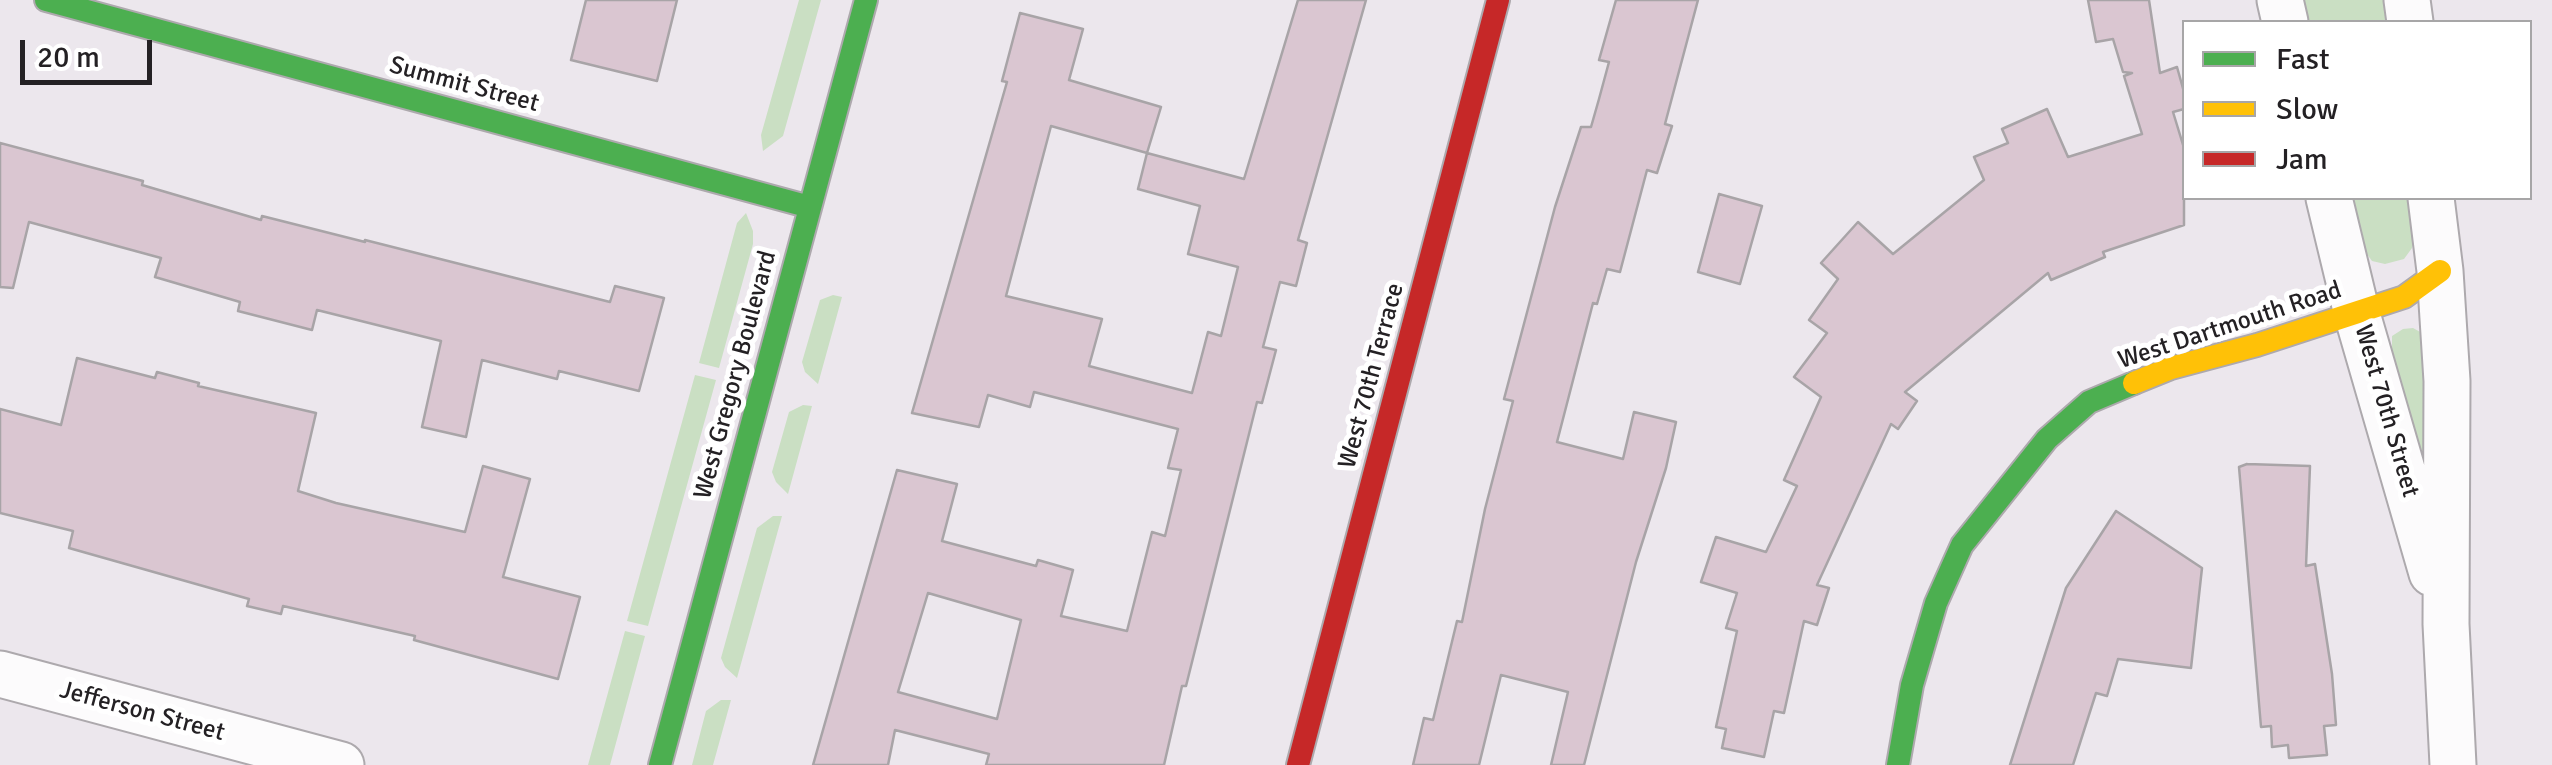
<!DOCTYPE html>
<style>
body{margin:0}
#map{position:relative;width:2552px;height:765px;overflow:hidden;background:#ece7ed;font-family:Signika,sans-serif}
canvas{display:block}
.legend{position:absolute;left:2182px;top:20px;width:350px;height:180px;box-sizing:border-box;background:#fff;border:2px solid #a7a6a7;margin:0;padding:12px 18px;list-style:none;font-size:30px;color:#242124}
.legend li{display:flex;align-items:center;gap:20px;height:50px}
.legend b{width:50px;border:2px solid #a7a6a7}
.scale{position:absolute;left:20px;top:40px;width:132px;height:45px;box-sizing:border-box;border:5px solid #242124;border-top:0;padding-left:12px;font-size:30px;line-height:35px;white-space:nowrap;color:#242124;-webkit-text-stroke:8px #fff;paint-order:stroke}
</style>
<div id="map">
<canvas width="2552" height="765"></canvas>
<ul class="legend">
<li><b style="height:12px;background:#4caf50"></b>Fast</li>
<li><b style="height:12px;background:#ffc107"></b>Slow</li>
<li><b style="height:12px;background:#c62828"></b>Jam</li>
</ul>
<div class="scale">20 m</div>
</div>
<script>
const context = document.querySelector('canvas').getContext('2d');
context.lineJoin = 'round';
function fillPath(path, color) { context.fillStyle = color; context.fill(path, 'evenodd'); }
const poly = rows => new Path2D(rows.map(r => 'M' + r).join(''));
function strokePath(path, color, width, dash) { context.strokeStyle = color; context.lineWidth = width; context.lineCap = dash ? 'butt' : 'round'; context.setLineDash(dash || []); context.stroke(path); }
function label(font, color, halo, rows, align = 'center') {
  context.font = font + ' Signika,sans-serif'; context.lineWidth = 10; context.setLineDash([]); context.textBaseline = 'middle'; context.strokeStyle = halo; context.fillStyle = color; for (const [text, x, y, turn = 0] of rows) {
    context.save(); context.translate(x, y); context.rotate((+turn || 0) * Math.PI / 180); context.textAlign = isNaN(turn) ? turn : align; if (halo) context.strokeText(text, 0, 0); context.fillText(text, 0, 0); context.restore();
  }
}
fillPath(poly([
 [799,0,821,0,783,136,763,151,761,135],
 [2302,0,2389,0,2392,22,2307,22],
 [2350,198,2413,198,2415,230,2412,248,2404,259,2385,264,2372,261,2364,250],
 [746,213,753,231,753,244,719,368,699,363,737,223],
 [833,295,842,297,818,384,805,372,802,362,820,300],
 [2413,328,2422,333,2434,454,2423,467,2417,461,2392,353,2392,336,2403,329],
 [695,375,716,380,648,626,627,621],
 [803,405,812,406,788,494,776,482,772,472,789,412],
 [773,516,782,516,737,678,725,667,721,658,757,528],
 [625,631,645,636,610,765,588,765],
 [721,700,731,700,713,765,692,765,706,711]
]), '#cadfc3');
const building = poly([
 [586,0,677,0,657,81,571,60,586,0],
 [1298,0,1366,0,1298,240,1307,243,1296,286,1280,282,1263,347,1276,350,1262,403,1257,402,1186,686,1182,686,1164,765,986,765,989,754,895,730,888,765,813,765,897,470,957,484,942,541,1036,566,1038,560,1073,570,1061,616,1127,631,1152,532,1165,536,1181,470,1168,468,1178,429,1034,392,1030,407,988,395,979,427,912,413,1007,82,1002,81,1020,13,1083,29,1069,80,1161,107,1147,153,1244,179,1298,0],
 [1051,126,1147,153,1138,189,1200,206,1188,254,1238,267,1221,336,1208,332,1192,393,1089,366,1102,319,1006,296,1051,126],
 [928,593,1021,620,997,719,898,692,928,593],
 [1616,0,1698,0,1665,124,1672,126,1657,173,1647,170,1620,272,1607,269,1597,304,1593,303,1557,442,1623,459,1634,412,1676,422,1666,468,1636,562,1584,765,1551,765,1568,692,1501,675,1479,765,1413,765,1424,718,1433,720,1457,621,1462,622,1485,509,1513,401,1504,399,1555,207,1581,127,1591,127,1599,99,1609,62,1599,60,1616,0],
 [2088,0,2149,0,2160,73,2177,67,2184,92,2184,109,2173,112,2184,148,2184,225,2103,252,2105,257,2051,280,2048,273,1905,392,1917,401,1898,429,1891,424,1817,585,1829,588,1817,625,1804,621,1784,713,1774,711,1764,757,1722,748,1726,729,1716,727,1737,631,1726,628,1737,593,1701,582,1716,537,1766,552,1797,486,1784,480,1821,397,1794,377,1827,333,1809,320,1838,279,1821,263,1858,222,1893,254,1984,180,1974,157,2008,143,2002,129,2047,109,2068,157,2142,134,2124,76,2132,73,2123,72,2113,39,2096,42,2088,0],
 [0,143,143,181,142,185,261,220,262,216,365,242,365,240,610,302,615,286,664,298,639,391,559,371,557,379,482,360,466,437,422,427,441,341,317,310,312,330,238,311,240,302,155,277,161,258,29,222,13,288,0,287,0,143],
 [1719,194,1762,206,1740,284,1698,272,1719,194],
 [77,358,155,378,157,372,199,383,198,386,316,413,298,491,336,503,465,532,483,466,530,479,503,577,580,597,558,679,414,640,415,636,283,606,281,614,247,606,249,599,69,548,73,531,0,513,0,409,61,425,77,358],
 [2247,464,2310,466,2306,566,2315,564,2332,674,2336,725,2324,726,2327,755,2289,758,2288,745,2272,747,2271,726,2261,727,2239,467,2247,464],
 [2116,511,2202,568,2191,668,2118,659,2107,696,2096,693,2073,765,2010,765,2066,588,2116,511]
]);
fillPath(building, '#dac6d1');
strokePath(building, '#a8a4a7', 2.5);
const street = poly([
 [2280,0,2285,22],
 [2407,0,2410,22],
 [2329,198,2357,314,2432,573],
 [2431,198,2440,271,2447,381,2446,624,2453,765],
 [0,674,341,765]
]);
const fast = poly([
 [46,0,810,207],
 [660,765,866,0],
 [1898,765,1912,685,1936,603,1962,545,2047,439,2089,402,2134,383]
]);
const slow = poly([
 [2134,383,2171,368,2257,345,2404,297,2440,271]
]);
const jam = poly([
 [1298,765,1498,0]
]);
strokePath(street, '#ada9ad', 49);
strokePath(fast, '#ada9ad', 26);
strokePath(slow, '#ada9ad', 26);
strokePath(jam, '#ada9ad', 26);
strokePath(street, '#fcfbfc', 45);
strokePath(fast, '#4caf50', 22);
strokePath(slow, '#ffc107', 22);
strokePath(jam, '#c62828', 22);
label('25px', '#242124', '#fff', [
 ["Summit Street",464,85,15],
 ["West Dartmouth Road",2230,326,-18],
 ["West Gregory Boulevard",736,375,-75],
 ["West 70th Terrace",1372,376,-75],
 ["West 70th Street",2386,411,74],
 ["Jefferson Street",142,712,15]
]);
</script>
